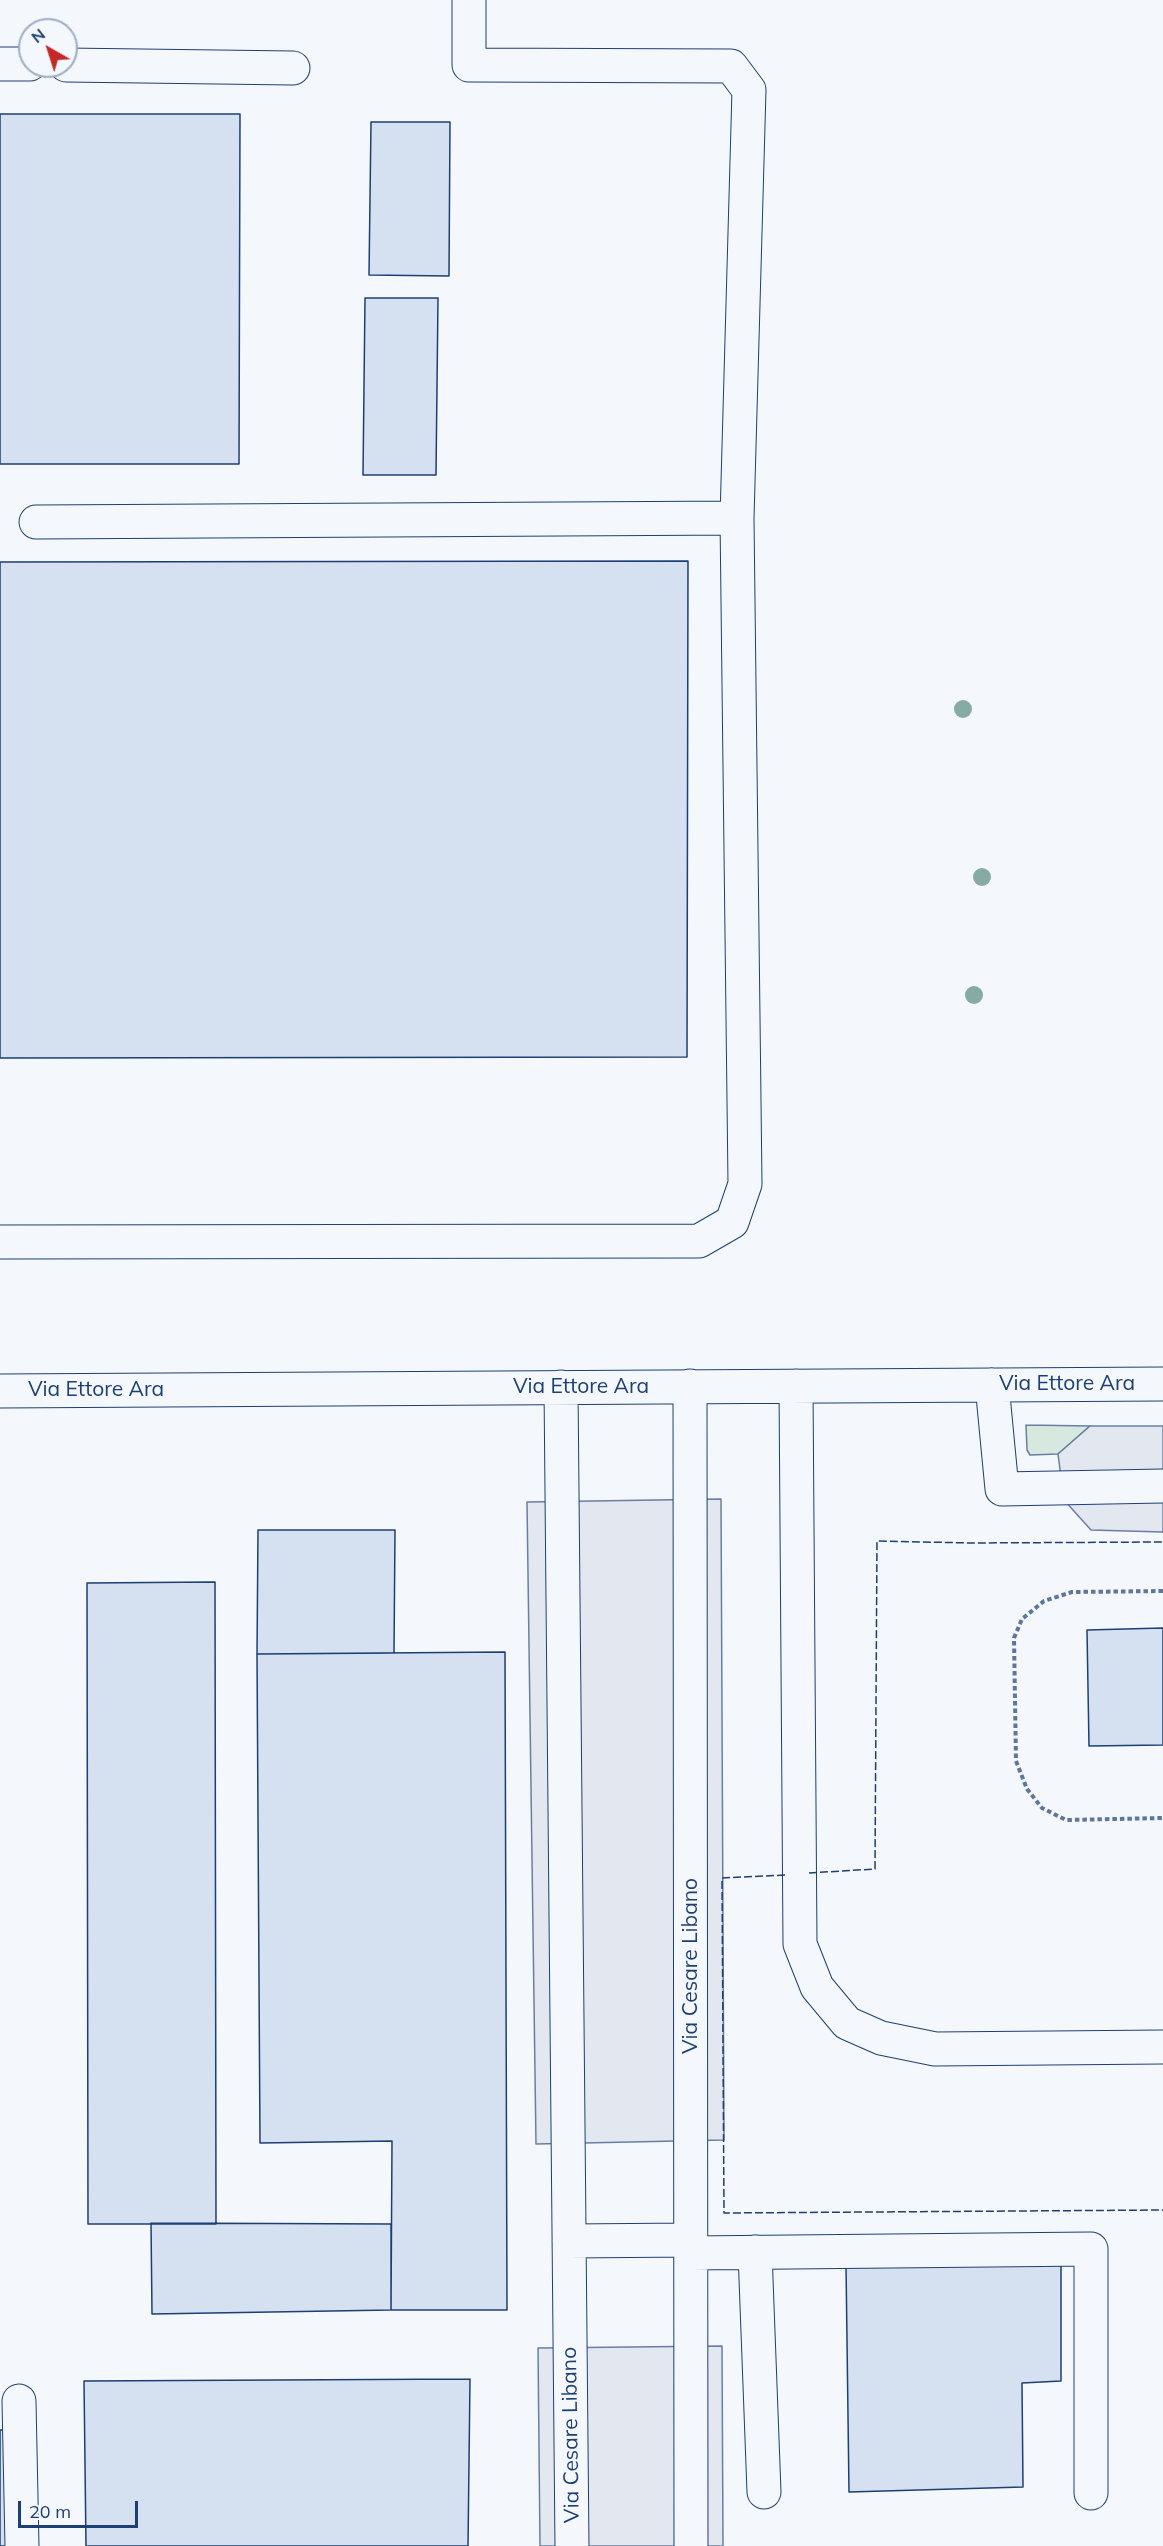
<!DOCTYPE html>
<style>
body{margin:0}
#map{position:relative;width:1163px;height:2546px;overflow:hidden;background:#f4f7fb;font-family:Mulish,sans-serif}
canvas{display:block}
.north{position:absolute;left:18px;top:18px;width:60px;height:60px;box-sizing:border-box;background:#f4f7fb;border:2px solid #9eadc5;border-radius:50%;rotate:321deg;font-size:16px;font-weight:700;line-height:24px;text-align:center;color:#1d3f73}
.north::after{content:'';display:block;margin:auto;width:21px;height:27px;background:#c62828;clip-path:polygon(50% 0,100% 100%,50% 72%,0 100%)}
.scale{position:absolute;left:18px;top:2501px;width:120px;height:27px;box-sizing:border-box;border:3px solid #1d3f73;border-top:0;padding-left:8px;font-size:18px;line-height:21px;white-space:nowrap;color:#1d3f73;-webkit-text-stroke:4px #f4f7fb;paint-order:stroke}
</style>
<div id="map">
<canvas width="1163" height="2546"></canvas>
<div class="north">N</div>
<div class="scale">20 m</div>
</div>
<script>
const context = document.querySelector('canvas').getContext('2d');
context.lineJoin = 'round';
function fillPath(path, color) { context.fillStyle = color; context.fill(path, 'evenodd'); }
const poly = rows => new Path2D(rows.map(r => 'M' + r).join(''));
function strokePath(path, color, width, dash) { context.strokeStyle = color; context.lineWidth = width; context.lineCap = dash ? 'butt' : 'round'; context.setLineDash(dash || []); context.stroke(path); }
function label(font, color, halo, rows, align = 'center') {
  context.font = font + ' Mulish,sans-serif'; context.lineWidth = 4.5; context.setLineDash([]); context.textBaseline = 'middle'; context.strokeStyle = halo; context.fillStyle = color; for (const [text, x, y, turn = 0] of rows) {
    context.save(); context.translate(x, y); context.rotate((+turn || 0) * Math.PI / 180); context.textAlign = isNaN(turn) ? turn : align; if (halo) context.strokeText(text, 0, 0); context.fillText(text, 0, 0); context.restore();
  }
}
const green = poly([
 [1026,1425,1090,1426,1058,1454,1030,1455,1027,1450,1026,1425]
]);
fillPath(green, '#d7e8df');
strokePath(green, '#687fa3', 1.5);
const parking = poly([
 [1090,1426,1163,1426,1163,1532,1091,1530,1064,1500,1058,1454,1090,1426],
 [721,1499,724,2140,536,2144,527,1502,721,1499],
 [722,2346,723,2546,540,2546,538,2348,722,2346]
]);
fillPath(parking, '#e3e8f0');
strokePath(parking, '#687fa3', 1.5);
const building = poly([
 [0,114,240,114,239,464,0,464,0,114],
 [371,122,450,122,449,276,369,275,371,122],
 [365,298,438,298,436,475,363,475,365,298],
 [688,561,687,1057,0,1058,0,562,688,561],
 [258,1530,395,1530,394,1653,257,1654,258,1530],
 [215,1582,216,2224,88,2224,87,1583,215,1582],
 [1163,1628,1163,1745,1089,1746,1087,1630,1163,1628],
 [505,1652,507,2310,391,2310,392,2141,260,2143,257,1654,505,1652],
 [151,2223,391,2224,391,2310,152,2314,151,2223],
 [846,2264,1061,2264,1061,2381,1022,2383,1023,2487,849,2492,846,2264],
 [470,2379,468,2546,86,2546,84,2381,470,2379],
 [0,2430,6,2430,6,2546,0,2546,0,2430]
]);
fillPath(building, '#d5e0f0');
strokePath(building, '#1d3f73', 1.5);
const minor = poly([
 [0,64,30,64],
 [66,65,293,68],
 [36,522,737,518],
 [0,1242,699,1241,732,1222,745,1184,737,518,749,90,731,66,469,65,469,0],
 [992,1385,1002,1489,1163,1486],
 [690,1386,691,2546],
 [796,1386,800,1944,817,1987,847,2023,881,2038,935,2049,1163,2047],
 [561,1387,572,2546],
 [0,1391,1163,1384],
 [569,2241,691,2240],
 [755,2252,764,2492],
 [691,2253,1091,2249,1091,2493],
 [19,2401,22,2546]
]);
strokePath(minor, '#1d3f73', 35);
strokePath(poly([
 [1163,1591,1072,1592,1044,1601,1022,1619,1014,1638,1016,1761,1027,1789,1042,1808,1066,1820,1163,1818]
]), '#5e769c', 4, [4.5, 3]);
strokePath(minor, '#f4f7fb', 33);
strokePath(poly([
 [809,1873,875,1869,877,1541,972,1543,1163,1542],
 [785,1875,722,1878,724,2213,1163,2210]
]), '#1d3f73', 1.5, [8, 3]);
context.fillStyle = '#86aba6';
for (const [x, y] of [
 [963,709],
 [982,877],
 [974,995]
]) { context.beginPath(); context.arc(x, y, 9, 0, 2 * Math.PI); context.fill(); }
label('21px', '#1d3f73', '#f4f7fb', [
 ["Via Ettore Ara",1067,1384],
 ["Via Ettore Ara",581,1387],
 ["Via Ettore Ara",96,1390],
 ["Via Cesare Libano",691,1966,-90],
 ["Via Cesare Libano",571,2435,-91]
]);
</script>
